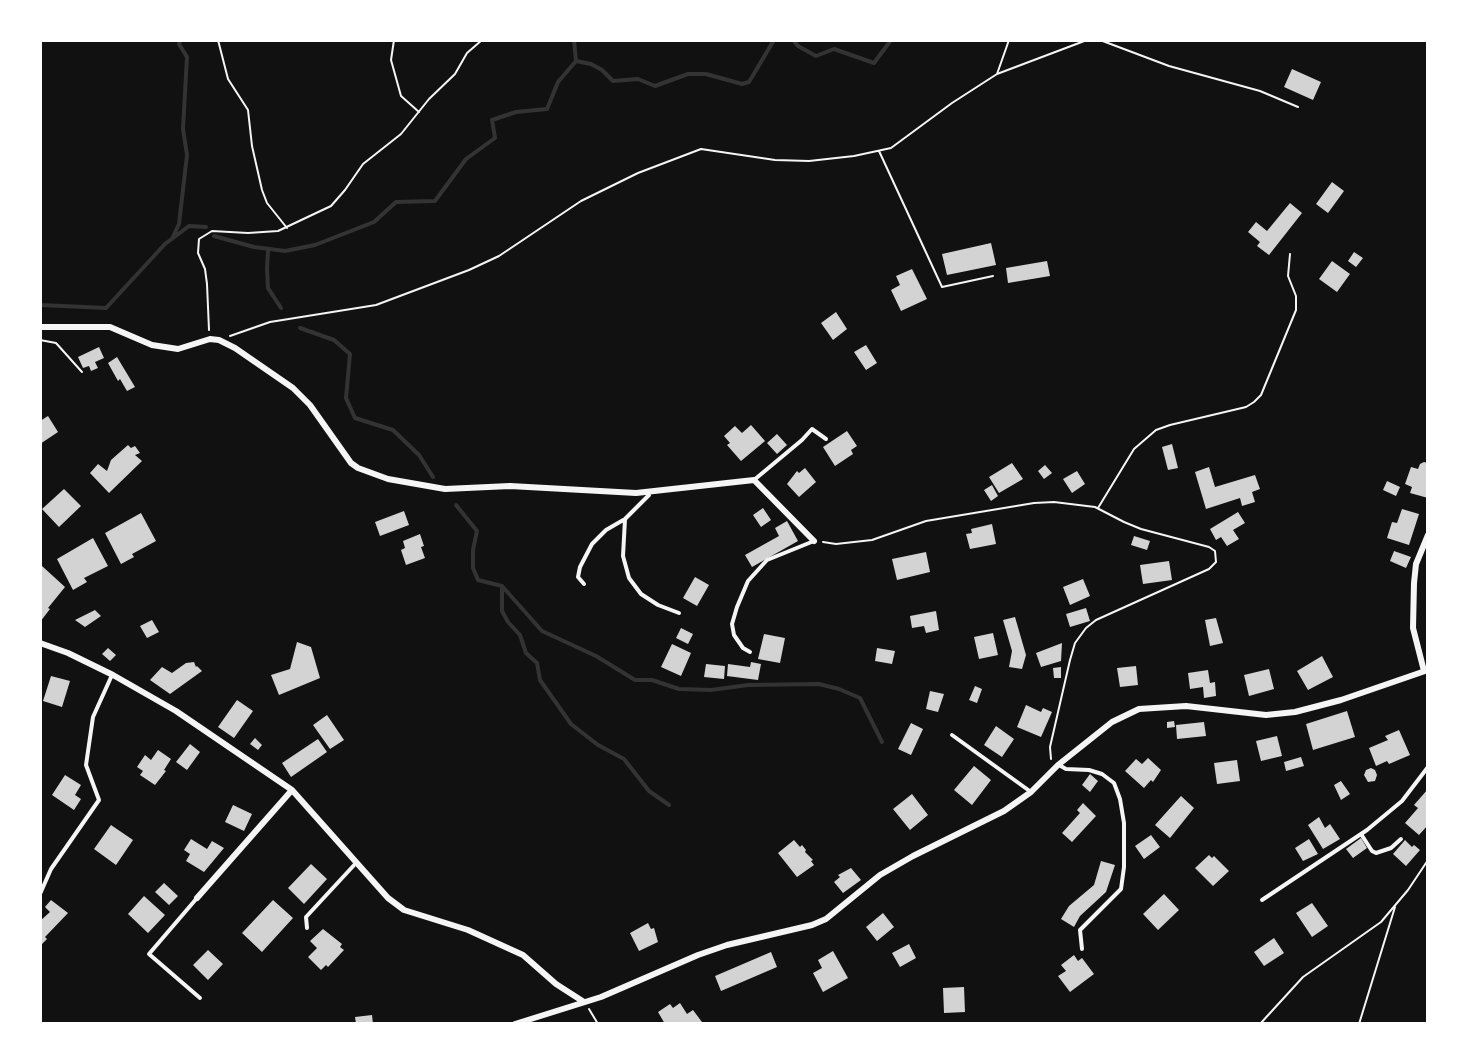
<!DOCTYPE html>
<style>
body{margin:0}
#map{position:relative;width:1468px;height:1064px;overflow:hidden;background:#111;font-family:Spectral,serif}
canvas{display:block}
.frame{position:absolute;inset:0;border:42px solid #fff;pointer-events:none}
</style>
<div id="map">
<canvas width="1468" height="1064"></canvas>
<div class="frame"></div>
</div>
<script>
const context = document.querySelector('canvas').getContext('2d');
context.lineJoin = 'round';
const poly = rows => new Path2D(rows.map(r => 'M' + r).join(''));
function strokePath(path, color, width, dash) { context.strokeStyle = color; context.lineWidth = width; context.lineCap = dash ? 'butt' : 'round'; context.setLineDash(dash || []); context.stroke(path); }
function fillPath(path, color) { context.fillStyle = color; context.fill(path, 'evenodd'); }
strokePath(poly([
 [574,40,576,61],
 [793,40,798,46,816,56,834,49,874,63,891,40],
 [214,236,254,247,285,251,315,245,374,222,396,202,435,201,466,159,495,138,492,120,516,112,547,109,558,82,576,61,591,64,602,70,613,81,638,79,655,86,688,74,706,74,742,84,749,82,774,40],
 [172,239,179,224,187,155,183,129,187,57,179,44,180,40],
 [268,250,267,269,268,288,281,308],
 [40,305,106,308,165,244,189,226,206,227],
 [300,328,334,340,350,354,346,398,355,418,393,430,419,455,433,477],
 [456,505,477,531,473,550,473,568,478,580,502,586,542,631,596,656,635,680,652,680,679,689,711,690,748,685,819,684,839,689,860,698,882,742],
 [502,586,502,611,508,622,520,635,526,653,537,663,540,680,571,724,598,745,624,759,649,791,669,805]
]), '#333', 4);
fillPath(poly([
 [1292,69,1321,82,1313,100,1284,87],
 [1332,182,1344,191,1328,213,1316,204],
 [1290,203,1302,213,1269,255,1257,246,1260,242,1248,232,1256,222,1267,231],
 [991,243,996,265,947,275,942,254],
 [1354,252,1363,258,1356,267,1348,261],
 [1047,261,1050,276,1008,283,1006,268],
 [1332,261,1350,274,1337,292,1319,279],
 [912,269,927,299,901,311,891,290,900,285,896,276],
 [836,312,847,329,833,340,821,323],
 [866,345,877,363,866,370,854,352],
 [99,347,104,358,95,362,98,368,91,371,89,366,83,368,78,357],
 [117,357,135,387,127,391,120,379,118,381,108,363],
 [48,416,58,432,40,444,40,421],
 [751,425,765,441,741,461,727,445,730,443,724,436,735,426,742,433],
 [847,431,857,446,851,450,853,454,835,466,823,447],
 [777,434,787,445,777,454,767,443],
 [1172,444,1178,468,1168,470,1162,447],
 [128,445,131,448,135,446,140,453,135,455,142,461,109,493,90,473,98,464,107,471,111,460],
 [1424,462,1428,463,1428,498,1410,493,1412,487,1405,484,1411,467,1418,469,1420,464],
 [1012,463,1023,479,999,493,989,477],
 [1045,465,1052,473,1044,479,1038,471],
 [1209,467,1215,487,1255,475,1260,489,1252,492,1255,502,1242,506,1240,498,1206,509,1195,472],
 [805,468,816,482,799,497,787,484,797,471,799,473],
 [1077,471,1085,484,1072,493,1063,479],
 [1387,481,1400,487,1396,496,1383,490],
 [992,485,998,496,991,501,984,490],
 [64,489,81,506,59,527,42,509],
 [763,508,771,520,761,527,753,515],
 [1402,509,1419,514,1409,545,1387,538,1392,522,1397,523],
 [404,511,409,525,380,536,375,522],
 [1238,512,1245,523,1233,530,1239,539,1227,546,1221,537,1216,540,1210,529],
 [141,513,156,541,132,554,134,557,121,564,105,533],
 [787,521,798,541,752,567,745,555,779,536,775,528],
 [992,524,996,544,970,549,966,534,972,533,971,529],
 [420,534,424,546,421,547,425,558,406,565,401,550,405,548,403,541],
 [1134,536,1150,541,1147,550,1131,545],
 [93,538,108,566,84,578,87,582,73,590,57,559],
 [1394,551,1411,557,1406,568,1390,561],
 [926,552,930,572,897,580,892,559],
 [1169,561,1172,580,1143,584,1140,565],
 [42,566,65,587,48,608,50,609,40,622,40,568],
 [695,577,709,585,697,606,683,598],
 [1083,579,1090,596,1070,605,1063,587],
 [1086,608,1090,621,1070,627,1066,614],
 [95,610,101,616,85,627,75,620],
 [936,611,939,630,926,633,924,626,912,628,910,616],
 [1015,617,1026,655,1022,669,1009,667,1012,651,1003,620],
 [1216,618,1223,643,1210,646,1205,620],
 [152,620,159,632,147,638,140,626],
 [681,628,693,634,688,644,676,638],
 [993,633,998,655,979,659,974,637],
 [764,634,785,638,780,663,758,659],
 [297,642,311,647,320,678,279,695,271,675,290,669],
 [1062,643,1061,661,1041,667,1036,653],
 [672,644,691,653,681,676,661,667],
 [108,648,116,655,110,661,102,654],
 [877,648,895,651,892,664,875,661],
 [1322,656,1333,677,1308,690,1297,671],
 [194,662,196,667,197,666,202,671,170,694,150,680,162,667,172,673,186,663],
 [751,662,761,664,758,680,727,676,728,664,750,667],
 [706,664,725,666,724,679,704,677],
 [1136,666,1138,685,1120,687,1117,668],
 [1061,667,1061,678,1054,678,1053,668],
 [1269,669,1274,689,1249,696,1244,675],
 [1208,670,1210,683,1215,682,1216,696,1204,698,1203,687,1190,689,1188,673],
 [51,676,70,681,62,707,43,701],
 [975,686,982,689,977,703,969,700],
 [930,691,944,694,938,712,926,709],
 [237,700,253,711,234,738,218,727],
 [1026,705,1041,712,1043,708,1052,712,1041,737,1017,727],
 [1347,711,1355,737,1313,750,1306,724],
 [327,715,344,740,330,749,313,725],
 [1174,721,1175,727,1167,728,1167,722],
 [1204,722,1206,736,1177,739,1176,725],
 [911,723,923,729,911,755,898,749],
 [996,726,1014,739,1002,757,984,745],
 [1399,730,1410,755,1389,764,1387,761,1376,766,1369,748,1388,740,1385,736],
 [1277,736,1282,756,1261,761,1256,741],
 [255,738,262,745,258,750,250,744],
 [318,739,327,752,291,777,282,763],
 [190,744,200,752,187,770,176,762],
 [158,750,171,759,164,770,166,771,155,785,140,775,143,771,137,767,145,755,151,760],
 [1301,757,1304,766,1286,771,1284,762],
 [1148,758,1161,770,1153,782,1151,780,1144,788,1125,771,1136,759,1142,764],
 [1237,760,1240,781,1217,784,1214,763],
 [974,766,991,780,972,805,954,790],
 [1371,768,1375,770,1377,775,1375,781,1368,782,1364,775,1366,770],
 [1090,774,1098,781,1090,792,1082,785],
 [65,775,81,785,75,795,81,799,74,810,52,795],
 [1341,781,1350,794,1341,800,1334,785],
 [1428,789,1428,825,1419,835,1405,823,1418,808,1414,805],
 [912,794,928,815,910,830,893,809],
 [1181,796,1194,808,1170,838,1155,825],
 [1083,803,1096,816,1072,842,1062,833,1080,813,1077,810],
 [233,805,252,814,244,831,225,822],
 [1319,817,1325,828,1330,824,1340,839,1323,849,1308,825],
 [111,825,133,840,116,865,94,849],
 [1151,835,1160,847,1144,859,1135,846],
 [1361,838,1367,848,1353,858,1346,849],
 [191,839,207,849,212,841,224,848,204,872,186,861,190,854,184,850],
 [1309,839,1318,854,1303,861,1295,848],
 [794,840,800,847,802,845,806,850,805,852,813,860,811,861,814,865,797,877,778,853],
 [1405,840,1412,847,1414,845,1420,850,1406,866,1393,854],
 [1209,855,1212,858,1214,856,1229,871,1213,886,1195,868],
 [1101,861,1115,865,1106,892,1080,916,1074,927,1061,919,1069,906,1094,885],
 [311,864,327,879,304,904,288,888],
 [851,868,861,880,843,893,834,882,840,877,838,875],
 [164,883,178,896,169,905,155,892],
 [1164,894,1179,910,1158,930,1143,914],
 [144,896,165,915,148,933,128,914],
 [51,900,68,913,45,937,47,939,40,946,40,921,50,912,45,907],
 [273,900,293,918,262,952,242,933],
 [1312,903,1328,926,1312,937,1296,913],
 [883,913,894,927,877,941,866,927],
 [648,923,651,929,654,928,658,942,639,951,630,933],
 [323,929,342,944,340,947,344,950,328,967,326,965,321,970,308,957,317,948,310,941],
 [1274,938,1284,953,1264,966,1254,952],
 [909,944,916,958,900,967,892,953],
 [208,950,223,964,208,980,193,965],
 [833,951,848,978,823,992,813,973,822,968,818,960],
 [771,952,777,967,721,991,715,976],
 [1074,955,1078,961,1082,958,1094,974,1070,992,1058,976,1066,971,1061,965],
 [964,987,965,1012,944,1013,943,988],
 [680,1003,687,1014,693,1010,702,1022,665,1024,658,1012,670,1004,673,1008],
 [372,1015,373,1024,356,1024,355,1017]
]), '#d3d3d3');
strokePath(poly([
 [218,40,228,79,248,110,252,146,262,190,267,203,287,228],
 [394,40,391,60,401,96,419,112],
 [1100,40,1169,66,1260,91,1298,107],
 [997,74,1009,40],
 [879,151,942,287,993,276],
 [209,330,207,284,205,269,198,253,199,239,212,231,248,233,278,231,331,206,345,190,363,164,401,134,429,99,455,74,467,53,482,40],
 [230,336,270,322,376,305,469,270,499,256,581,201,638,173,701,149,775,160,809,161,854,156,891,148,952,103,997,74,1087,40],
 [40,340,56,343,82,372],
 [1098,508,1134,449,1156,430,1170,425,1246,407,1254,402,1261,395,1296,310,1296,296,1288,276,1290,254],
 [823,542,836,544,872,540,926,521,1034,503,1054,502,1095,507,1124,522,1141,529,1209,547,1215,551,1216,562,1209,569,1096,620,1086,628,1075,643,1070,660,1050,747,1051,759],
 [589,1009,598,1024],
 [1260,1024,1303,977,1381,922,1408,890,1428,860],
 [1359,1024,1395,907]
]), '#f5f5f5', 2);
strokePath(poly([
 [754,480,802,440,812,429,826,439],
 [625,519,623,556,629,578,641,594,658,605,679,613],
 [584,584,578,577,580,567,592,544,606,530,625,519,649,495,647,492],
 [750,652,743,648,734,635,732,624,737,607,748,581,767,560,814,541],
 [952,735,1031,792],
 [1059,765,1066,769,1089,770,1102,774,1114,783,1120,799,1124,823,1124,867,1121,889,1080,930,1082,949],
 [1361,834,1372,851,1376,853,1391,848,1401,839],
 [40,894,51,869,99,800,86,765,93,717,112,675],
 [197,898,149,954,200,998],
 [1262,900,1367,830,1402,801,1428,767],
 [307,928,306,917,356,863]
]), '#f5f5f5', 4);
strokePath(poly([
 [40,327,110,327,152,345,178,349,210,339,219,340,235,348,293,388,310,405,351,463,358,468,388,479,445,489,510,486,636,493,754,480,814,541],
 [40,643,68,653,113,675,176,711,292,790,388,898,404,910,468,930,523,955,556,984,584,1002],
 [1424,671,1413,628,1414,583,1416,564,1428,535],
 [197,898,292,790],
 [515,1024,601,997,698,955,727,945,812,925,826,919,880,875,913,856,1004,811,1031,792,1058,765,1112,722,1139,709,1186,706,1266,715,1295,712,1341,700,1428,670]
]), '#f5f5f5', 6);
</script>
